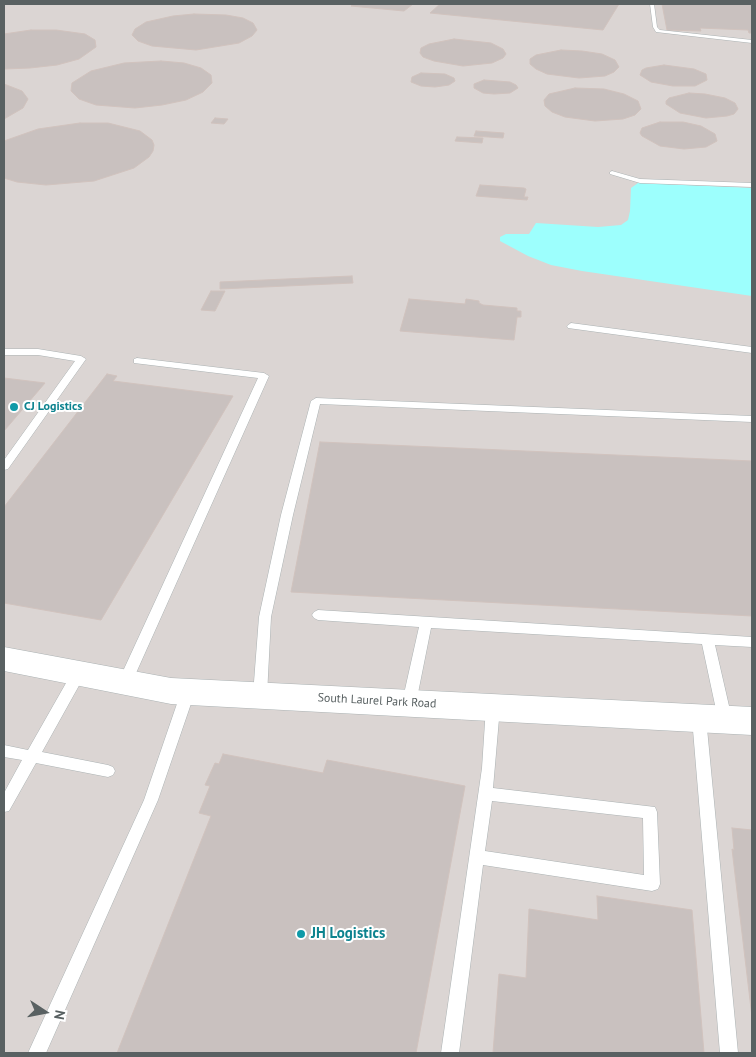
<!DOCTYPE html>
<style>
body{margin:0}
#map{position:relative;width:756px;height:1057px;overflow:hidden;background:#ece4e0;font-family:"PT Sans",sans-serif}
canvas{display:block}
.frame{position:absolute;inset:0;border:5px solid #596162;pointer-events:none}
.north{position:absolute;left:20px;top:987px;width:50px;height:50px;-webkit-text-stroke:4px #fff;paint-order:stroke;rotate:101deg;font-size:14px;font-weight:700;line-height:20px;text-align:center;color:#596162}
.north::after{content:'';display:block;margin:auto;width:18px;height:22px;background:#596162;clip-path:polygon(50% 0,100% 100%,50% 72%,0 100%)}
</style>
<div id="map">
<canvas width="756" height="1057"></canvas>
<div class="frame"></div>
<div class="north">N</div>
</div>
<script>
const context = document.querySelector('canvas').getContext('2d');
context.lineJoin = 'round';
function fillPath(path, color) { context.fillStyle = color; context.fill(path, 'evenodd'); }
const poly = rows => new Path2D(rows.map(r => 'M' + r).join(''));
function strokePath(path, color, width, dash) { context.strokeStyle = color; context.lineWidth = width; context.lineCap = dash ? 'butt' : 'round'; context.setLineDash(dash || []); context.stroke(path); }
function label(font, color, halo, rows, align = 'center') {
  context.font = font + ' "PT Sans",sans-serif'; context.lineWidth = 4; context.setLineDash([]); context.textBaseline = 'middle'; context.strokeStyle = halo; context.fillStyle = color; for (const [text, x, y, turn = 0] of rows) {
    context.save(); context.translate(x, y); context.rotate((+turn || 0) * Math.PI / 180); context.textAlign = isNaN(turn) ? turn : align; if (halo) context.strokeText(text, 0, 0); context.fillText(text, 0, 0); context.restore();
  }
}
fillPath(poly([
 [4,4,752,4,752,1053,4,1053]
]), '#dbd5d3');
fillPath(poly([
 [638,183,752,188,752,296,582,271,551,265,528,256,500,241,500,237,506,234,529,234,536,223,598,227,621,225,628,220,630,211,631,188]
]), '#9dfffd');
const building = poly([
 [354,4,413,4,404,11,351,6,354,4],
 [440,4,619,4,603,30,430,13,440,4],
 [662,4,752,4,752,33,749,33,748,30,700,28,701,31,667,30,662,4],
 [194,14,226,15,243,18,253,23,257,30,252,36,239,43,196,50,152,46,138,41,132,35,135,29,146,22,173,16,194,14],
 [31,30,56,30,85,34,95,40,96,47,79,59,57,65,30,68,4,69,4,34,31,30],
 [454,39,491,43,503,49,506,54,503,58,492,63,463,66,434,61,423,57,420,53,421,48,429,44,454,39],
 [561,50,582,51,602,54,615,60,619,67,614,72,605,76,579,78,547,74,536,69,530,64,530,59,536,55,561,50],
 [161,61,184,63,201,68,211,75,212,83,203,92,186,100,162,105,135,108,96,105,79,99,71,91,72,83,91,71,124,63,161,61],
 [664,65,694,69,706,74,707,80,695,86,673,86,651,82,640,75,642,70,646,68,664,65],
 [421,73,445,74,454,78,455,81,449,85,435,87,421,86,411,82,412,77,421,73],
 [484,80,510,82,516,85,518,88,510,93,494,94,483,93,474,88,474,84,484,80],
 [4,84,22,91,28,99,23,108,4,119,4,84],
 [575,88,604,89,624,94,638,101,641,109,635,115,623,119,595,121,565,117,552,112,545,106,544,100,549,94,575,88],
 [689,93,705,94,725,98,735,103,738,109,734,114,727,116,706,118,680,113,666,104,666,101,669,98,689,93],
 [215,118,228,119,224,124,211,123,215,118],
 [660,122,683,122,701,126,715,134,717,141,706,147,684,149,660,146,642,136,640,133,642,128,660,122],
 [80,123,108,123,140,131,152,140,154,145,153,151,149,157,134,168,94,181,46,185,17,182,4,178,4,141,38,129,80,123],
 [476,131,504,133,503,138,474,136,476,131],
 [457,137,483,138,482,143,455,141,457,137],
 [480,185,524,188,526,189,524,197,528,197,527,200,476,196,480,185],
 [352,276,353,283,220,289,220,282,352,276],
 [211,291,225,291,215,311,201,310,211,291],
 [409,299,465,304,466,299,479,301,479,303,483,305,517,308,517,311,521,311,521,317,517,317,514,340,400,331,409,299],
 [107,374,117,376,113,381,233,396,101,620,4,603,4,507,107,374],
 [4,378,45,383,4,431,4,378],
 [320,442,752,461,752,616,291,592,320,442],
 [223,754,323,773,327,760,465,786,416,1053,117,1053,211,816,199,813,210,786,205,785,215,763,219,764,223,754],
 [732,828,752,830,752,1017,732,849,734,850,732,828],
 [597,896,692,910,704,1053,493,1053,499,974,526,978,529,909,598,920,597,896]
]);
fillPath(building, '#c9c1bf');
strokePath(building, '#d1c3be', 1);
const service = poly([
 [650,4,654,4,657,27,660,30,752,40,752,43,656,32,653,27,650,4],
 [612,171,640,179,752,183,752,187,640,183,610,174,610,172,612,171],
 [571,323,752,347,752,353,568,328,567,326,571,323],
 [4,349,38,349,81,356,86,359,8,469,4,470,4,460,75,361,38,355,4,355,4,349],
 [137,358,264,373,269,376,132,682,130,686,125,687,120,686,118,682,258,378,134,363,134,359,137,358],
 [316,398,752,416,752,422,320,404,293,515,271,617,267,695,265,699,260,700,255,699,253,695,259,617,281,515,311,401,316,398],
 [318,610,752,637,752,647,715,645,732,719,730,723,725,725,720,723,718,719,702,644,431,628,416,703,414,707,409,708,404,707,402,703,419,627,318,620,314,618,312,615,314,612,318,610],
 [79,668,84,669,86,673,42,752,108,765,113,767,115,771,113,775,108,777,36,763,9,811,4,812,4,793,22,760,4,757,4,745,28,750,74,669,79,668],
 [188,687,193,688,195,692,158,800,46,1053,28,1053,144,800,181,692,183,688,188,687],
 [493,702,498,703,500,707,493,788,655,807,657,812,660,884,658,889,652,891,483,865,459,1053,441,1053,482,768,486,707,488,703,493,702],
 [492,801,643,818,644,875,485,851,492,801],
 [699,712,704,714,706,718,738,1053,720,1053,692,718,694,714,699,712]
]);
const tertiary = poly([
 [4,647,171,678,752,707,752,735,171,704,4,671,4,647]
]);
strokePath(service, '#acb3b4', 1);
strokePath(tertiary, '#acb3b4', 1);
fillPath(service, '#fff');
fillPath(tertiary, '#fff');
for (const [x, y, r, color] of [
 [14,407,5,"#0f9aa8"],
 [301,934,5,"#0f9aa8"]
]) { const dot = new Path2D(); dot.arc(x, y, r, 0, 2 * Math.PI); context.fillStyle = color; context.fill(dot); strokePath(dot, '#fff', 2); }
label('bold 12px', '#0d838f', '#fff', [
 ["CJ Logistics",24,407]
], 'left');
label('12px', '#596162', '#fff', [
 ["South Laurel Park Road",377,701,3]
]);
label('bold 15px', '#0d838f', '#fff', [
 ["JH Logistics",311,934]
], 'left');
</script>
